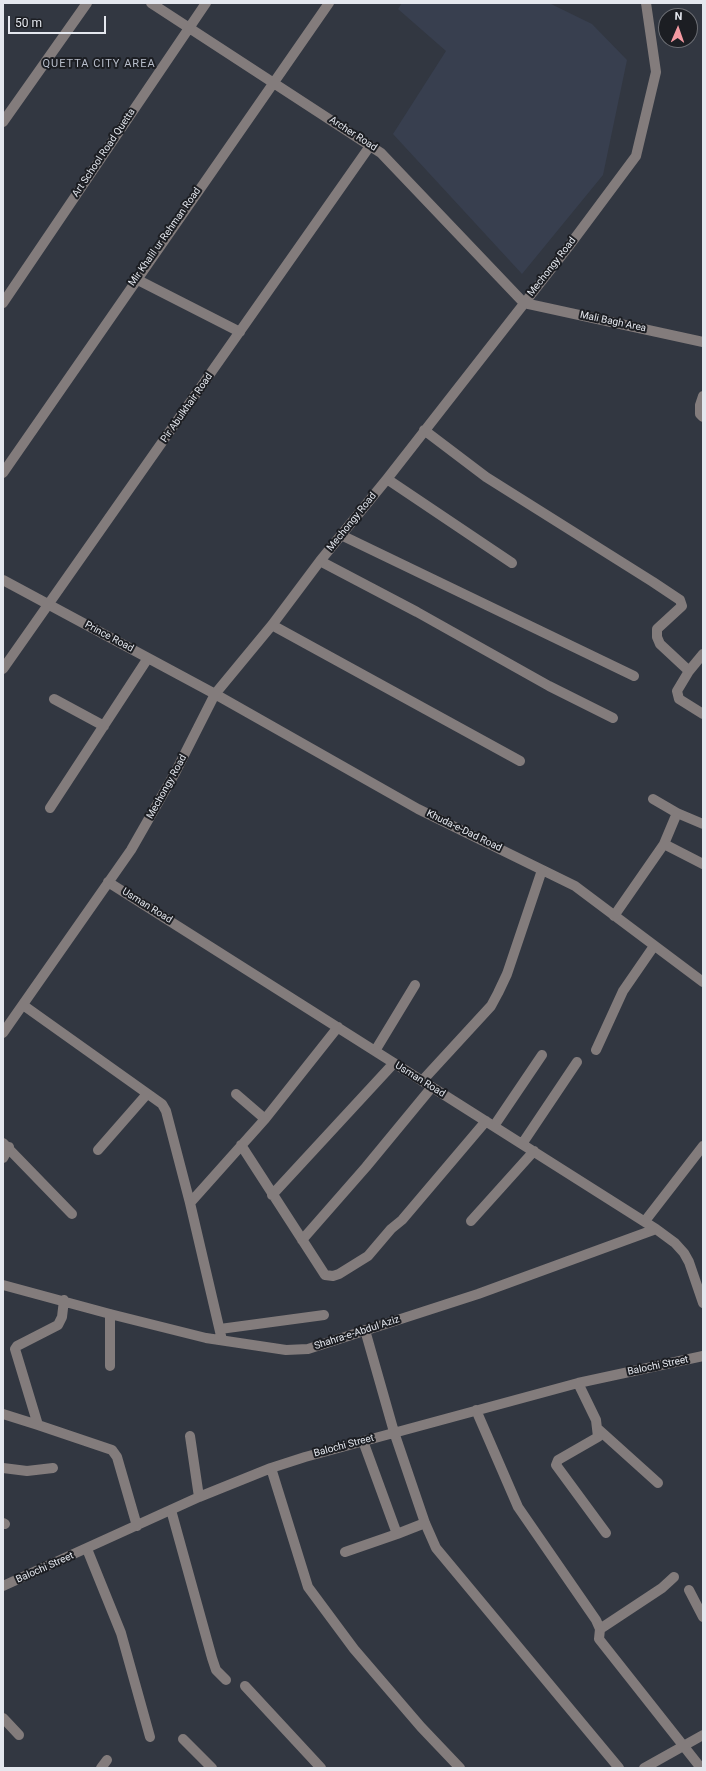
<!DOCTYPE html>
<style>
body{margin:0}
#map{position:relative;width:706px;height:1771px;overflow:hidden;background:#323741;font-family:Roboto,sans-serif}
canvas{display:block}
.frame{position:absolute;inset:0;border:4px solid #e4e7ee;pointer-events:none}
.north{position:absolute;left:658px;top:8px;width:40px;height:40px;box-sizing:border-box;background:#1c1e23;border:1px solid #6c6e74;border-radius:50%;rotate:2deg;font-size:11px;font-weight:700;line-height:16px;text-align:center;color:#e4e7ee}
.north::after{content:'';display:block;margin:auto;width:14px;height:18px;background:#f49aa2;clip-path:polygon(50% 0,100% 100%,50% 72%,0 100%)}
.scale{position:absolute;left:8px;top:16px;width:98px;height:18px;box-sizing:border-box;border:2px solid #e4e7ee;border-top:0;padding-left:5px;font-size:12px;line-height:14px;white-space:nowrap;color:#e4e7ee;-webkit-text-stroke:3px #1c1e23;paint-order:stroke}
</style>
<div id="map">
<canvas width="706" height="1771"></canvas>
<div class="frame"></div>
<div class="north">N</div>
<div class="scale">50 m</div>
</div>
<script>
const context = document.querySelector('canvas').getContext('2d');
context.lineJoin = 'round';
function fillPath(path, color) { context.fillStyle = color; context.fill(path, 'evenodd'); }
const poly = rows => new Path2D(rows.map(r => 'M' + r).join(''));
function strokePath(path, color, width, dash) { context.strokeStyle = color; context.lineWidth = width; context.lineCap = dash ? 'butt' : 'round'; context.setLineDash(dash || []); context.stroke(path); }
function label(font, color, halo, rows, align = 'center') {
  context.font = font + ' Roboto,sans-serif'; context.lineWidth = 4; context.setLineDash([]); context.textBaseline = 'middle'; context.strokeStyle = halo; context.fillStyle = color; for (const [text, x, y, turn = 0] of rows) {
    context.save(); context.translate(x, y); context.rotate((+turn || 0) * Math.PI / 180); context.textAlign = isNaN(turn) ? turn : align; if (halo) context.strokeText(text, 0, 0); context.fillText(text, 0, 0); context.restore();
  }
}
fillPath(poly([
 [402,3,549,3,592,24,627,60,603,175,522,274,393,134,446,51,398,9]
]), '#383f4f');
strokePath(poly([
 [151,3,381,153,524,303],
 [3,122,87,3],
 [136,279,240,332],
 [3,303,206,3],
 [524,303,703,342],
 [703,396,700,405,700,414,703,417],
 [424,430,486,477,653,582,680,600,682,606,657,629,657,637,660,644,689,671],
 [3,473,329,3],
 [387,479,512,563],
 [341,535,634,676],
 [320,561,417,612,549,686,613,718],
 [3,580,215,694,418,809,575,886,703,982],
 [272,625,520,761],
 [703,654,689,671,677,691,679,699,703,714],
 [3,669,370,146],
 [54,699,104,726],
 [653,799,677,813,703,824],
 [50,808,148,658],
 [664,844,703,864],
 [108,882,656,1229,675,1243,684,1253,689,1262,703,1303],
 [614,916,664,844,677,813],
 [23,1005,162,1104,166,1111,190,1203,222,1340],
 [3,1033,131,850,175,773,215,694,272,625,320,561,387,479,569,246,636,156,656,72,646,3],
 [596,1050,623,991,654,946],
 [375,1051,415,985],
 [422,1081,491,1006,498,993,507,974,542,870],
 [236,1094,265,1119],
 [494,1126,542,1055],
 [3,1143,72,1214],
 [522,1144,577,1062],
 [241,1145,325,1275,333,1276,339,1274,368,1256,391,1229,402,1220,486,1121],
 [98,1150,147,1094],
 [3,1158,9,1147],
 [272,1195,394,1063],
 [190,1203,265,1119,338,1027],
 [471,1221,534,1151],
 [645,1221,703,1146],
 [302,1240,366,1167,432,1087],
 [3,1285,110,1314,206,1338,286,1350,308,1349,478,1294,656,1229],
 [64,1300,62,1317,58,1325,17,1346,15,1349,38,1425,112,1450,117,1457,137,1526],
 [110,1314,110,1366],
 [220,1329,324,1315],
 [365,1330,394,1432,425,1523,436,1548,619,1768],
 [578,1383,596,1420,598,1437,558,1460,556,1465,606,1533],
 [476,1410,518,1507,596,1620,600,1629,599,1639,701,1768],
 [3,1414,38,1425],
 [598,1429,658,1483],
 [190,1436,199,1497],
 [363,1441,397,1534],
 [3,1468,27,1471,53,1468],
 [271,1468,308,1587,354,1649,421,1727,460,1768],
 [171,1510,212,1658,216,1670,226,1680],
 [3,1523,5,1524],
 [87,1549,121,1633,150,1737],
 [345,1552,397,1534,425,1523],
 [3,1586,199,1497,271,1468,305,1457,578,1383,703,1356],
 [689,1590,703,1617],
 [600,1629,662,1588,674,1577],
 [245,1686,321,1768],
 [3,1718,19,1735],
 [183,1739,212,1768],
 [101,1768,107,1760],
 [644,1768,703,1735]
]), '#837c7c', 10);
label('10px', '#e4e7ee', '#1c1e23', [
 ["Archer Road",353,134,33],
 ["Art School Road Quetta",104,153,-56],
 ["Mir Khalil ur Rehman Road",165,237,-55],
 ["Mechongy Road",552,267,-52],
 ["Mali Bagh Area",613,322,12],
 ["Pir Abulkhair Road",187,408,-55],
 ["Mechongy Road",352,522,-51],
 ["Prince Road",109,637,28],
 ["Mechongy Road",167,787,-61],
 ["Khuda-e-Dad Road",464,831,26],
 ["Usman Road",147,906,32],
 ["Usman Road",420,1080,32],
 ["Shahra-e-Abdul Aziz",357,1333,-18],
 ["Balochi Street",658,1366,-12],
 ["Balochi Street",344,1446,-15],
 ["Balochi Street",45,1568,-24]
]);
context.letterSpacing = '1px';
label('11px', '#b8becb', '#1c1e23', [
 ["QUETTA CITY AREA",99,64]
]);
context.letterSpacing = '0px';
</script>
